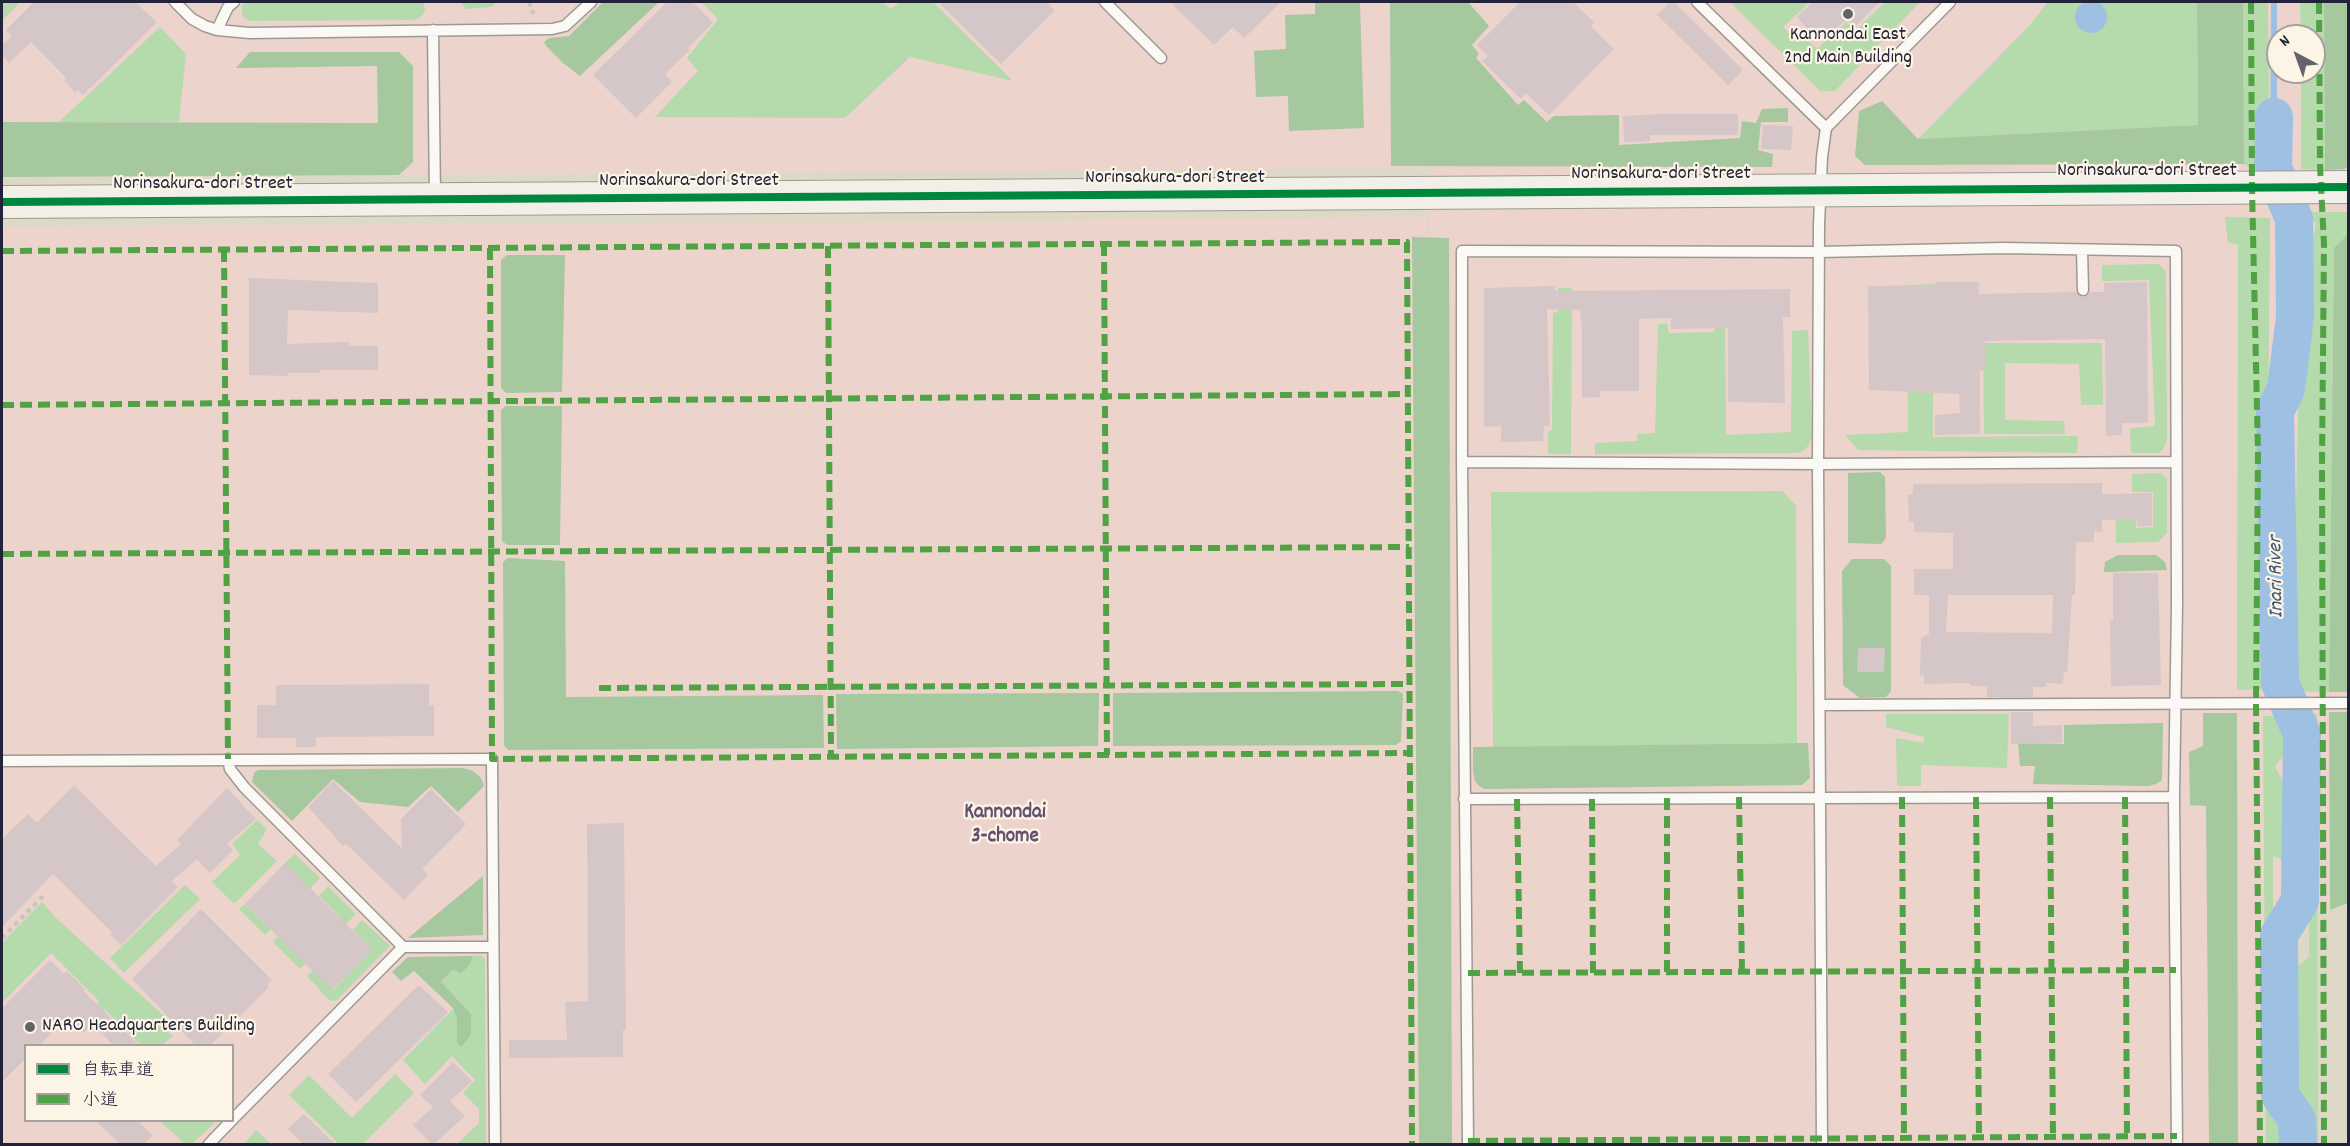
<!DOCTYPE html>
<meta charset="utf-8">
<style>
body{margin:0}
#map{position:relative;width:2350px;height:1146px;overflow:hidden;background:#ded9c6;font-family:Dekko,"Klee One",sans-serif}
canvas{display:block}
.frame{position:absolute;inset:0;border:3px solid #22223b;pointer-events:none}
.legend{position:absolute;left:24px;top:1044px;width:210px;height:78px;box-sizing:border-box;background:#fcf5e5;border:2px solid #a5a1a1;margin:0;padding:8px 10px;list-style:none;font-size:18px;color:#22223b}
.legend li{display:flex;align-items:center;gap:12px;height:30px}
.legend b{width:30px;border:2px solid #a5a1a1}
.north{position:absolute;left:2266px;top:24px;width:60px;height:60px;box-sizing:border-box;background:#fcf5e5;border:2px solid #a5a1a1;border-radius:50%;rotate:319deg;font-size:16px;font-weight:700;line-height:24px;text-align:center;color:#22223b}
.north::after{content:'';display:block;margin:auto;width:21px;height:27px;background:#64626c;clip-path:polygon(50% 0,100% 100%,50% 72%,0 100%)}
</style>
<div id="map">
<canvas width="2350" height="1146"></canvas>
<div class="frame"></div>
<ul class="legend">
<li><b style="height:8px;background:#00873e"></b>自転車道</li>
<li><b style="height:8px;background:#50a245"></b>小道</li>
</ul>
<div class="north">N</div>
</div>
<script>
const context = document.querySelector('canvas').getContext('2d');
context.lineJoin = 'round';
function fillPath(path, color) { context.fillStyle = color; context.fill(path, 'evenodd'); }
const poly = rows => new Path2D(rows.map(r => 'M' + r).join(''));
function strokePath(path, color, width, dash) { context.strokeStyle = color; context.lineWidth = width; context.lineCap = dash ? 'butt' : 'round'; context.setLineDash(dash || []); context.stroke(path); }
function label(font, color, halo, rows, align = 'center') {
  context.font = font + ' Dekko,sans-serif'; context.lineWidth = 4.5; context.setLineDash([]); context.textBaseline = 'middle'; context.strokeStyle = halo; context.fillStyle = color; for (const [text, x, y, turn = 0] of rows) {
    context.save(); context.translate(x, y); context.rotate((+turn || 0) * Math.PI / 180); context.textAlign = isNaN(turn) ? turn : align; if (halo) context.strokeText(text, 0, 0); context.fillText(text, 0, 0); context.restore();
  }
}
fillPath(poly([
 [2,2,2348,2,2348,903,2330,910,2265,915,2264,1144,1427,1144,1430,168,2,177],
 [2278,36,2314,36,2314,72,2278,72],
 [1427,218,1426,1144,2,1144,2,227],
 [26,1046,232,1046,232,1120,26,1120]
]), '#ecd4cd');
fillPath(poly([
 [2,2,20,2,2,21],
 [246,2,424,2,425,11,421,17,414,20,250,21,245,19,242,13,242,5],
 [460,2,497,2,491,7,467,9],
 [701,2,882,2,891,9,900,2,933,2,1013,81,910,57,845,118,655,117,698,71,687,58,718,19],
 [1730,2,1810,2,1783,27,1795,39,1801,33,1817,49,1846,22,1856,30,1885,2,1920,2,1835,91,1820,91],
 [2048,2,2197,2,2198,125,1918,139,2029,26],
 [2243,2,2268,2,2270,169,2256,169,2244,164],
 [2300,2,2324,2,2325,170,2301,169,2301,72,2314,72,2314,36,2301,36],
 [160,27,186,54,179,122,59,122],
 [2305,212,2348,212,2348,234,2334,249,2329,692,2292,691,2302,235,2314,234,2316,223,2305,221],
 [2225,217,2270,218,2266,680,2261,689,2237,690,2238,244,2228,243],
 [2159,264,2166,272,2167,439,2164,448,2159,453,2131,453,2130,428,2155,426,2149,280,2102,281,2102,265],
 [1933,284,1933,437,2078,436,2077,453,1858,450,1845,435,1908,432,1907,285],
 [1558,288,1572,288,1571,454,1548,454,1548,431,1552,430,1553,313,1558,312],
 [1719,323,1725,323,1726,435,1791,432,1792,331,1808,330,1812,437,1809,445,1803,451,1798,453,1595,454,1595,443,1637,441,1637,434,1655,433,1658,324,1667,324,1669,333,1713,332],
 [1983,343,2102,343,2103,405,2081,405,2079,364,2005,363,2005,420,2064,421,2065,434,1984,434],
 [2160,473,2167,478,2167,533,2158,542,2116,543,2115,498,2135,498,2136,528,2153,527,2153,492,2132,492,2132,474],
 [1783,491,1796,506,1797,743,1493,747,1491,492],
 [1886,714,2009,714,2007,768,1921,765,1921,786,1897,786,1896,738,1924,743,1924,737,1886,727],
 [2302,714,2317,714,2318,1144,2308,1144,2307,1112,2288,1096,2286,936,2292,935,2293,957,2300,965,2309,956,2309,731],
 [2263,716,2280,716,2291,730,2291,748,2275,766,2288,792,2292,890,2280,859,2273,856,2273,1108,2284,1126,2285,1144,2266,1144],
 [257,820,267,829,258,844,277,861,234,904,212,882,240,855,232,844],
 [295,854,320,878,265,935,239,909,245,904,264,923,285,863],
 [185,885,200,899,124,973,110,958],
 [328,886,356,914,300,969,273,942,279,936,299,956,339,916,319,896],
 [42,902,56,918,174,1025,167,1031,173,1036,162,1045,141,1045,105,1010,97,1016,93,1010,99,1001,51,953,2,1003,2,943],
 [362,920,390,946,336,1001,329,1000,307,976,313,970,333,990,372,950,353,930],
 [480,955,485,958,486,1144,457,1144,479,1123,479,1109,463,1093,475,1080,452,1056,425,1084,403,1060,454,1008,457,1018,457,1042,471,1014,441,982,453,969,459,974,471,963,472,956],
 [395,1074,414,1093,363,1144,339,1144,289,1095,309,1075,352,1118],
 [160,1121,216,1121,193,1143,185,1144],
 [256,1130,271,1144,244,1144]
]), '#b5daac');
fillPath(poly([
 [603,2,659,2,580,76,563,63,546,46,544,42,549,38,569,36],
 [1315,2,1360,2,1364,128,1289,131,1288,96,1256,97,1254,51,1286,49,1285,15,1315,14],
 [1390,2,1468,2,1489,26,1472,45,1479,54,1476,58,1518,105,1524,100,1547,122,1554,116,1619,115,1619,145,1740,138,1742,121,1756,123,1762,109,1788,108,1788,122,1761,122,1758,150,1773,154,1772,167,1391,166],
 [2197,2,2243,2,2244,164,1865,165,1855,156,1859,111,1882,101,1918,139,2198,125],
 [2324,2,2348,2,2348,165,2345,169,2325,170],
 [250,52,399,52,413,66,413,162,399,175,2,177,2,122,378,123,377,66,236,68],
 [2348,234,2348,692,2329,692,2334,248],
 [1412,237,1449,238,1452,1144,1419,1144],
 [507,255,565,255,562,392,506,393,501,388,501,260],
 [506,406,562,406,560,545,507,545,502,541,501,410],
 [1880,472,1885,477,1886,538,1881,544,1848,543,1848,473],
 [2118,555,2156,555,2165,562,2167,570,2104,572,2105,562],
 [508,558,565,561,566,697,823,695,824,748,508,750,504,745,503,562],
 [1852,559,1884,559,1891,566,1891,691,1886,697,1860,698,1843,685,1842,571],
 [1398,691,1403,694,1401,741,1396,745,1113,746,1113,693],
 [1099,693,1098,746,837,749,836,694],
 [2329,712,2348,712,2348,903,2330,910],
 [2203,713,2237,713,2238,1144,2209,1144,2206,806,2190,805,2189,752,2203,746],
 [2163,723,2162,780,2156,784,2148,786,2033,784,2035,766,2020,766,2018,743,2064,744,2064,725],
 [1808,743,1810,778,1802,785,1485,789,1479,786,1475,781,1473,771,1473,747],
 [463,768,473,771,481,778,484,786,458,812,431,786,408,807,360,802,333,779,292,821,252,782,254,773,258,770],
 [483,876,483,935,408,938],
 [472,956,471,963,460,974,453,969,441,982,471,1014,471,1035,461,1047,457,1042,457,1018,453,1008,414,971,401,981,392,972,408,957]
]), '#a5c89f');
fillPath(poly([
 '2075 17a16 16 0 1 1 32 0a16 16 0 1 1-32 0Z',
 [2271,2,2277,2,2277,169,2270,169]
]), '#9ec0e3');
strokePath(poly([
 [2274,117,2273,168,2294,219,2295,317,2286,389,2275,411,2280,683,2302,734,2300,901,2279,935,2280,1095,2297,1120,2298,1144]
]), '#9ec0e3', 38);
fillPath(poly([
 [34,2,135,2,157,22,83,95,78,90,75,93,64,80,66,78,31,42,9,63,2,55,2,45,12,36,6,30],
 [667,2,693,2,713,23,688,48,690,50,665,74,672,82,636,118,593,75],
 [938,2,1047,2,1055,10,1001,64],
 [1170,2,1281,2,1244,38,1233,27,1214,45],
 [1520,2,1573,2,1594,22,1591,26,1614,49,1549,115,1526,93,1521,99,1482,61,1488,56,1477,45],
 [1670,2,1674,2,1743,70,1728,85,1657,15],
 [1813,2,1880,2,1855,27,1847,19,1826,37,1823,33,1816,39,1797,17],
 [1661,114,1738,114,1738,135,1650,135,1650,141,1624,142,1623,116],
 [1763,125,1793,126,1791,150,1761,149],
 [249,278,378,283,378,313,288,310,287,344,349,342,349,346,378,346,378,370,320,370,320,373,288,373,288,376,249,375],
 [1935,282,1979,282,1979,294,2076,292,2083,297,2087,296,2090,292,2104,292,2104,283,2147,282,2148,423,2122,423,2122,435,2106,436,2105,339,1985,341,1985,370,1980,371,1980,434,1935,435,1935,415,1960,413,1959,394,1869,390,1868,286,1935,285],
 [1555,286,1555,291,1790,289,1790,317,1783,317,1785,403,1728,402,1728,328,1671,329,1671,318,1639,319,1639,391,1600,391,1600,397,1582,398,1582,327,1580,310,1547,309,1550,426,1544,426,1543,441,1501,442,1501,426,1484,427,1484,288],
 [2102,483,2102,494,2152,493,2152,526,2137,526,2137,520,2102,520,2102,532,2094,531,2094,542,2076,542,2075,595,2072,595,2067,673,2064,672,2063,684,2046,683,2046,687,2033,687,2033,697,1987,697,1987,686,1971,686,1969,683,1924,684,1924,676,1920,675,1921,638,1929,634,1929,595,1914,595,1914,569,1953,569,1953,533,1914,532,1914,522,1909,522,1908,495,1913,494,1913,484],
 [1948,595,2053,595,2052,633,1946,632],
 [2113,573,2158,573,2161,685,2111,686,2110,620,2113,620],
 [1858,648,1885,648,1884,672,1857,672],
 [429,684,429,706,434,705,434,736,316,737,316,747,296,747,296,738,257,738,257,705,276,705,276,685],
 [2011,712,2033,712,2033,726,2062,725,2062,743,2011,744],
 [333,781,402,848,401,819,431,789,466,824,422,869,428,875,404,900,346,844,343,846,308,807],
 [74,785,156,866,181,844,177,840,227,788,256,819,227,844,233,850,210,873,197,859,172,881,178,887,121,945,110,934,112,932,53,874,2,927,2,839,28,814,37,823],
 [624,823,626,1030,623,1030,623,1057,509,1058,509,1040,567,1040,565,1002,588,1001,587,824],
 [285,863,372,950,332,990,245,904],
 [201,909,272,980,267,984,269,987,210,1046,196,1046,132,979],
 [50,960,64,974,67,971,85,990,83,991,140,1046,114,1046,92,1024,83,1033,67,1017,39,1046,26,1046,26,1058,2,1082,2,1008],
 [419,985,448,1012,356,1102,328,1074],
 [453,1062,472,1081,450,1101,465,1116,434,1144,431,1144,413,1125,433,1107,420,1095],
 [304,1114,335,1144,303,1144,288,1129],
 [95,1120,137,1120,153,1136,144,1144,120,1144]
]), '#d5c7c7');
const lane = poly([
 [175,2,192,19,205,26,217,30,250,33,552,29,565,26,591,2],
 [1105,2,1161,58],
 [1697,2,1826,128],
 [217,30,228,7,234,2],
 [433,30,435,198],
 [2082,250,2083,290],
 [1462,462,1818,464,2176,462],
 [1820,705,2348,703],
 [228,759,230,769,244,787,403,947,493,947],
 [2,761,492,759,495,1144],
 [1464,799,2174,797],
 [232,1120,403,947],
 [209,1144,232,1120],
 [1468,1144,1462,462,1462,251,1819,252,2004,248,2176,251,2177,604,2174,797,2177,1144],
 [1822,1144,1818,464,1819,224,1822,157,1826,128,1950,2]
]);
const secondary = poly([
 [2,202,2348,187]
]);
strokePath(lane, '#9d9992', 13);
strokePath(secondary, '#9d9992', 34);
strokePath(poly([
 [530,2,530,9,535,15],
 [2,938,43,896]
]), '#c6c5c3', 4, [4.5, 4.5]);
strokePath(lane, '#faf9f6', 10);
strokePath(secondary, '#f2efe8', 32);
strokePath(poly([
 [2251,2,2252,188,2258,453,2256,703,2260,1144],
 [2319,2,2320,166,2324,244,2322,465,2324,1144],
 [1104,244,1107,755],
 [828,246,831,757],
 [490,248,492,759,1409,753],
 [224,250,228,759],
 [2,251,1407,242,1412,1144],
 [2,405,1408,394],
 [2,554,1409,547],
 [599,688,1409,684],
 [1739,797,1742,972],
 [1902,797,1904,1138],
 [1976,797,1979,1138],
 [2050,797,2053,1137],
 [2125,797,2127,1137],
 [1667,798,1667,972],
 [1517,799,1520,973],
 [1592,799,1593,973],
 [1468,973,2176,970],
 [1468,1141,2177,1136]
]), '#50a245', 6, [12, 6]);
strokePath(poly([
 [2,202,2348,187]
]), '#00873e', 8);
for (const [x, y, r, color] of [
 [1848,14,6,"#64626c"],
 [30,1027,6,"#64626c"]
]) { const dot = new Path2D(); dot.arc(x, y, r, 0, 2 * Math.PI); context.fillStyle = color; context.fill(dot); strokePath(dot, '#fcf5e5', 2); }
label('20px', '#22223b', '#fcf5e5', [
 ["Kannondai East",1848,36],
 ["2nd Main Building",1848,59],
 ["NARO Headquarters Building",42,1027,"left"]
]);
label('20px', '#22223b', '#fcf5e5', [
 ["Norinsakura-dori Street",2147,172],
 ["Norinsakura-dori Street",1661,175],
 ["Norinsakura-dori Street",1175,179],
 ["Norinsakura-dori Street",689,182],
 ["Norinsakura-dori Street",203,185]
]);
label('italic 21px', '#44557a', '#fcf5e5', [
 ["Inari River",2278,577,-91]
]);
label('bold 21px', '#645070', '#fcf5e5', [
 ["Kannondai",1005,814],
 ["3-chome",1005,838]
]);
</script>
